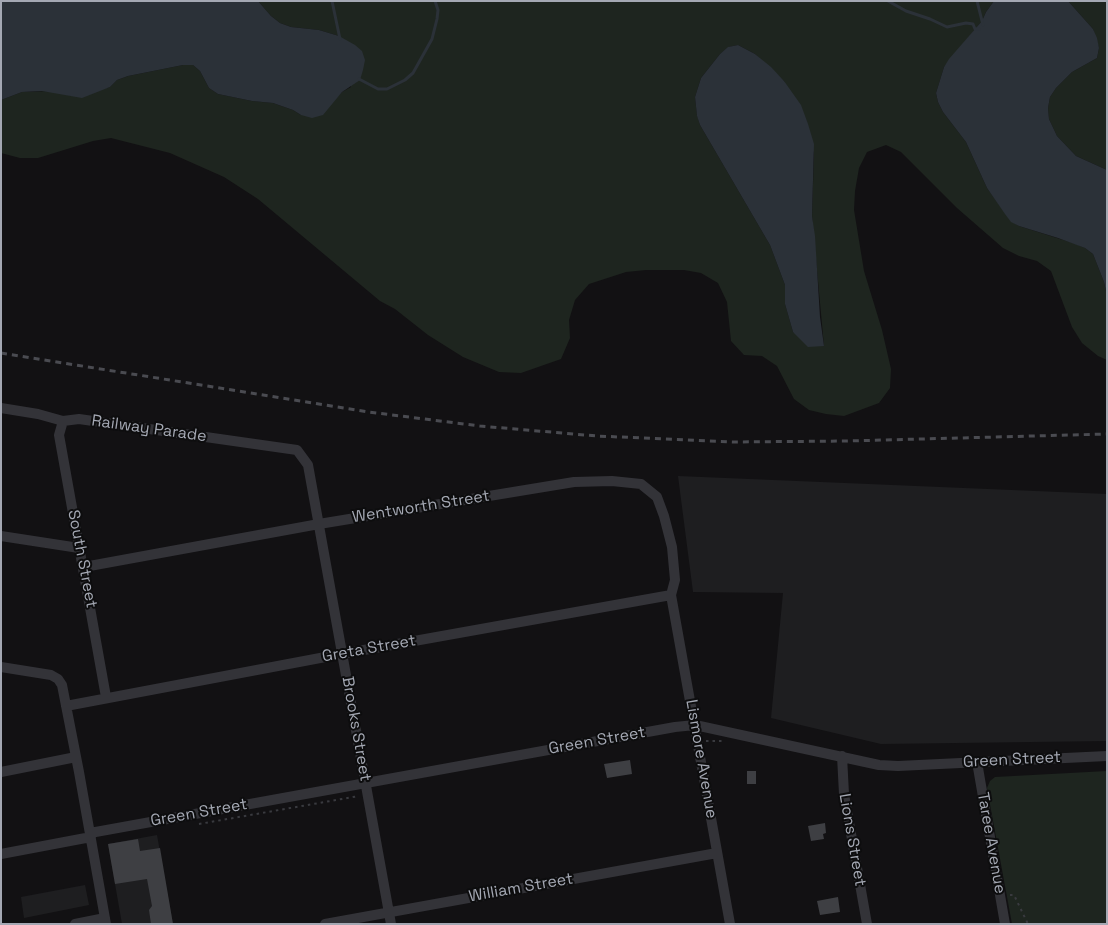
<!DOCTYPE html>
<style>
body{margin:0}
#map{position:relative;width:1108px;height:925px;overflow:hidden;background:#121113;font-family:"Space Grotesk",sans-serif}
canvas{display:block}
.frame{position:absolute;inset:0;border:2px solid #a4a8b3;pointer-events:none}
</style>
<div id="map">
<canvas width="1108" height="925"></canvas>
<div class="frame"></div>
</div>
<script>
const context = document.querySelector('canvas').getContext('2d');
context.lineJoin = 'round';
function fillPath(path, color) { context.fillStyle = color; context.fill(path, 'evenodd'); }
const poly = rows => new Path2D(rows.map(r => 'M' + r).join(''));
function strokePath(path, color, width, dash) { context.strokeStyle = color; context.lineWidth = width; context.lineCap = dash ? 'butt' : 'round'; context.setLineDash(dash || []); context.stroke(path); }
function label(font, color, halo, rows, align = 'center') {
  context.font = font + ' "Space Grotesk",sans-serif'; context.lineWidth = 4; context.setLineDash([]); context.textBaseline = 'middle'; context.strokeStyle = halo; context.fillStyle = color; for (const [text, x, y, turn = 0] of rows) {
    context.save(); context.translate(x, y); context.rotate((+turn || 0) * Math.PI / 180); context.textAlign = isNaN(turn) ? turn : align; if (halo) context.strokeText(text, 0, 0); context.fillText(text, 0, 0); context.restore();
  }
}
fillPath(poly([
 [678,476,1107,494,1107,741,881,744,771,718,783,593,693,592],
 [157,835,173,924,122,924,108,844],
 [85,885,89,905,24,918,21,897]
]), '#1e1e20');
fillPath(poly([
 [258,1,994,1,986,12,982,21,944,67,936,93,938,102,943,112,966,142,987,188,1011,221,1019,226,1076,244,1085,248,1093,254,1104,282,1107,295,1107,360,1098,356,1082,343,1072,327,1051,271,1037,261,1019,256,1003,248,957,208,901,152,886,145,867,152,859,168,855,191,854,210,864,271,882,330,891,369,890,388,879,403,844,416,826,414,809,410,794,399,777,366,762,356,744,355,731,341,727,302,718,283,701,273,684,270,646,270,626,272,589,284,575,300,569,320,570,338,561,359,521,373,499,372,463,357,428,335,395,309,380,301,258,199,224,177,170,153,111,138,93,141,38,158,20,158,1,153,1,100,22,92,52,91,73,96,110,87,117,80,128,76,183,65,193,65,200,71,209,88,218,94,252,101,273,103,293,110,301,115,335,99,342,92,351,87,339,36,319,30,291,27,280,23,271,16],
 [738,45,755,54,784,81,814,153,812,216,824,346,793,332,785,304,785,285,770,245,700,125,697,115,695,97,701,78,720,54,729,47],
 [1068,1,1107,1,1107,170,1076,156,1057,136,1049,119,1048,108,1050,97,1056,88,1072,72,1097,58,1099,48,1093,29],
 [1107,771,1107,924,1012,924,987,788,990,781,995,777]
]), '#1e251f');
fillPath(poly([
 [1,1,258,1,271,16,280,23,291,27,319,30,339,36,355,45,362,51,365,60,363,70,360,80,342,92,323,115,312,118,301,115,293,110,273,103,252,101,218,94,209,88,200,71,193,65,183,65,128,76,117,80,110,87,82,98,42,91,22,92,1,100],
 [994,1,1068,1,1093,29,1097,38,1099,48,1097,58,1072,72,1056,88,1050,97,1048,108,1049,119,1057,136,1076,156,1107,170,1107,295,1104,282,1093,254,1085,248,1058,238,1019,226,1011,222,1005,214,987,188,966,142,943,112,938,102,936,93,944,67,949,59,982,21,986,12],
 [738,45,755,54,771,67,784,81,801,105,808,124,814,144,812,216,815,236,820,317,824,346,808,347,793,332,785,304,785,285,770,245,700,125,697,116,695,97,701,78,720,54,728,47]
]), '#2b3138');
strokePath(poly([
 [332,1,340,39],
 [888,1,906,11,930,19,947,27,966,23,973,24,975,29,979,29],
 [977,1,983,25],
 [359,79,378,89,387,89,405,80,413,73,432,39,437,19,438,10,435,1]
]), '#2b3138', 3);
fillPath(poly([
 [630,760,632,774,607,778,604,764],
 [747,771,756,771,756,784,747,784],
 [825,823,826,833,823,834,824,839,811,841,808,826],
 [138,839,140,851,160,848,173,924,151,924,149,910,152,906,147,879,115,884,108,844],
 [838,897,840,912,820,915,817,901]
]), '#3e3f43');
strokePath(poly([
 [706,741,724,741],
 [199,824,359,796],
 [1010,895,1014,895,1028,924]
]), '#393a3f', 2, [2.5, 4]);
strokePath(poly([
 [1,408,38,414,63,421,79,419,297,450,308,465,391,924],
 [63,421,59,435,106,697],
 [1,536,79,548],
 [84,567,319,524,574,482,612,481,641,484,657,497,664,516,672,547,675,580,671,595,730,924],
 [1,667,51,675,58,679,62,685,79,772,106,924],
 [66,706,336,655,671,595],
 [842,756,844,794,867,924],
 [977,762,1005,924],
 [1,772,76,757],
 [90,833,675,727,695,725,879,765,898,766,1107,756],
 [1,854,91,837],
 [75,924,105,918],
 [325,924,717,853]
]), '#333338', 10);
strokePath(poly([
 [1,353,369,412,480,426,597,436,733,442,847,441,1107,434]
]), '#4a4b51', 3, [6, 5]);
label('16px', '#a4a8b3', '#0d0d0e', [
 ["Railway Parade",149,429,8],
 ["Wentworth Street",421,507,-9],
 ["South Street",82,559,79],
 ["Greta Street",369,649,-10],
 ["Brooks Street",356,729,80],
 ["Green Street",597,741,-10],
 ["Lismore Avenue",701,759,80],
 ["Green Street",1012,760,-3],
 ["Green Street",199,813,-10],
 ["Lions Street",852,840,80],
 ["Taree Avenue",991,843,80],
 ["William Street",521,888,-10]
]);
</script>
